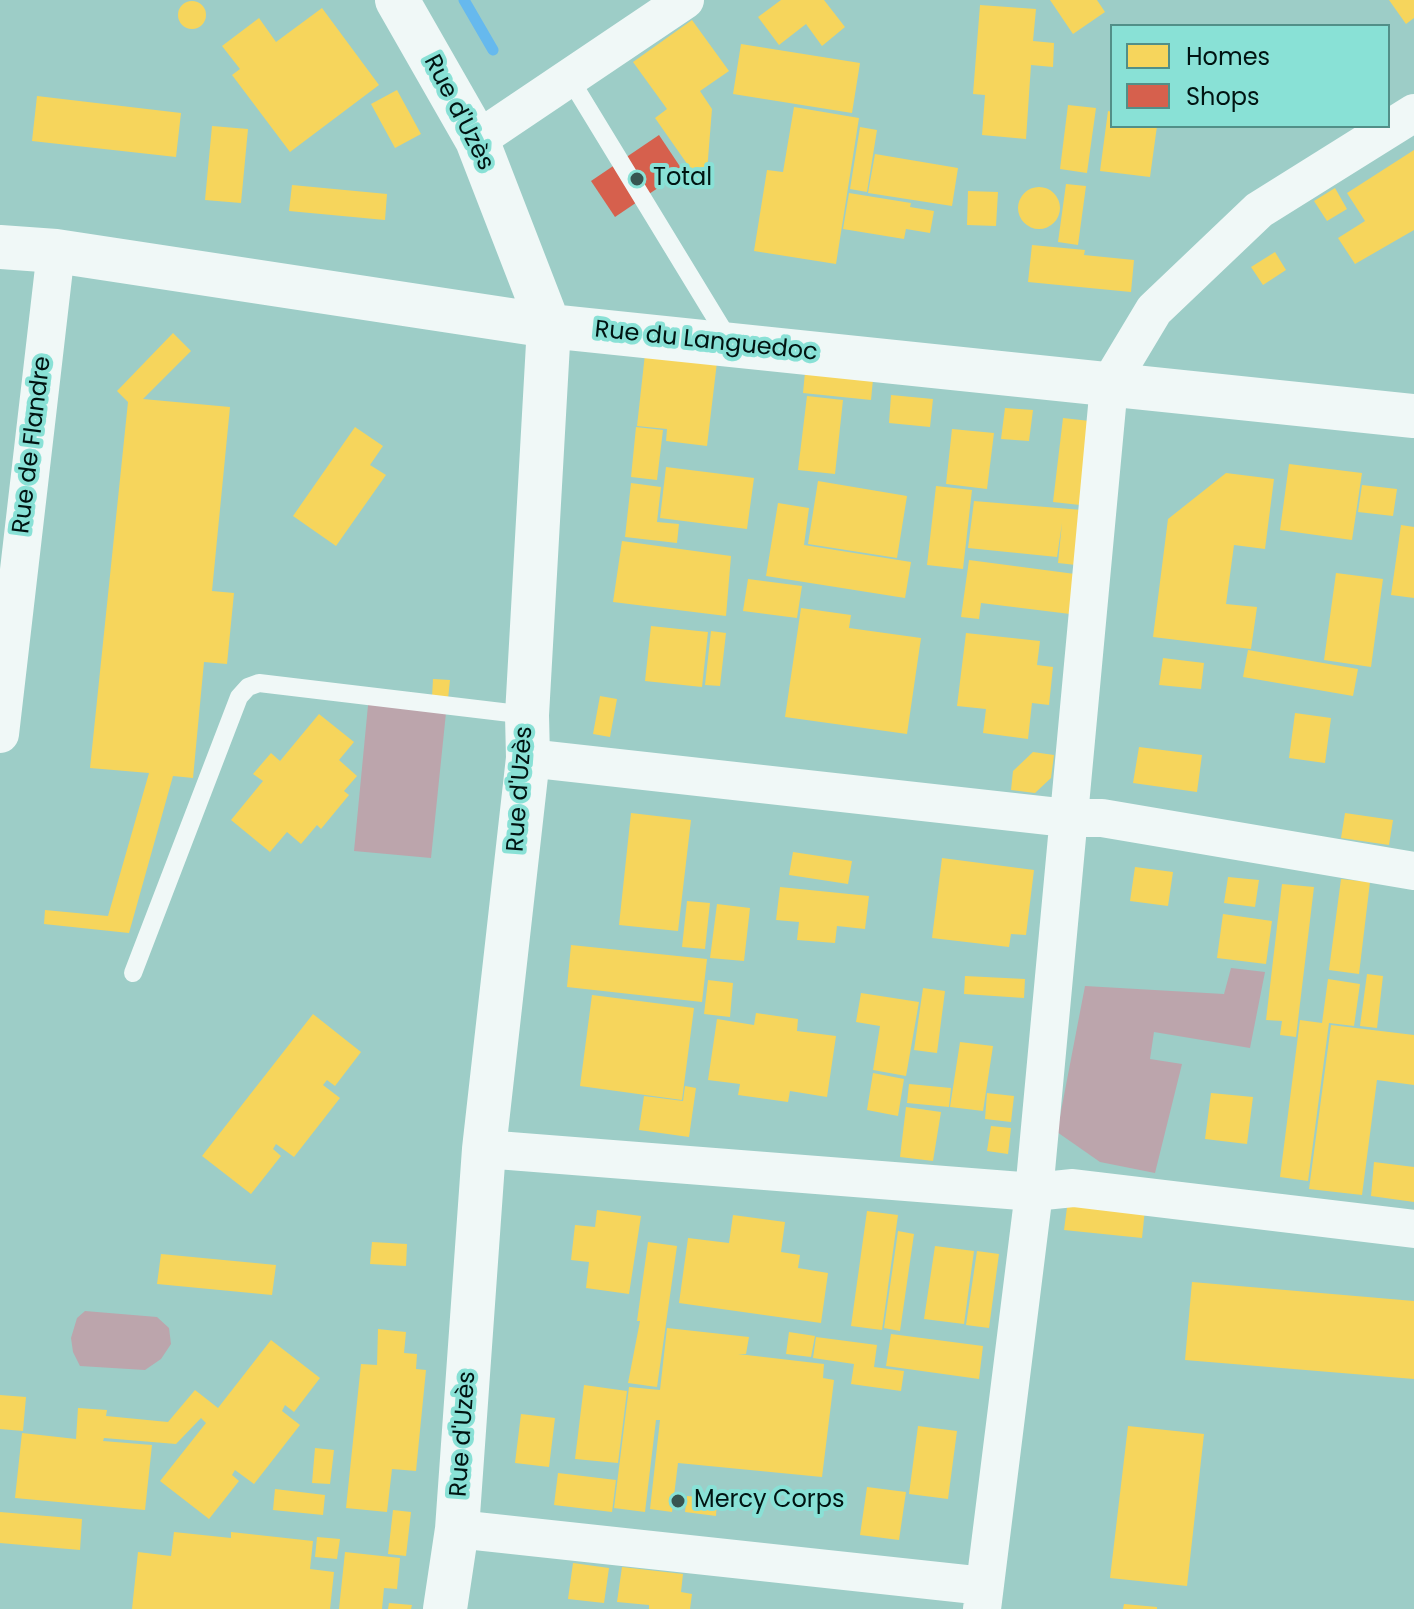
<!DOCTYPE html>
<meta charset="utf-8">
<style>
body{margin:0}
#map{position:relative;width:1414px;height:1609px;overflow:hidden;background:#9dcdc7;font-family:Poppins,sans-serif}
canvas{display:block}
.legend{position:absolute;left:1110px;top:24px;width:280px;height:104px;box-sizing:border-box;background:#89e1d6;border:2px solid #528f88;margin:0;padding:10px 14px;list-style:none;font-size:24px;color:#001412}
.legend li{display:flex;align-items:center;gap:16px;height:40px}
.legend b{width:40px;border:2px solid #528f88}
</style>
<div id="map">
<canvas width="1414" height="1609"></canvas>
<ul class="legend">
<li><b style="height:22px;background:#f6d55c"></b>Homes</li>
<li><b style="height:22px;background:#d6604d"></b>Shops</li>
</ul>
</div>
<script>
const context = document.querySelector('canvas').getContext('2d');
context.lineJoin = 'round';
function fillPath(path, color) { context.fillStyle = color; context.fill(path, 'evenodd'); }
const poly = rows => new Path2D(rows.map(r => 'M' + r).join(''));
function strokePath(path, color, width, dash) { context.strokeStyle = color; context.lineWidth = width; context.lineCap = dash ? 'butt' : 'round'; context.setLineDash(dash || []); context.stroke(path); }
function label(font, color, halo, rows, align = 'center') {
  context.font = font + ' Poppins,sans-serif'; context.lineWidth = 8; context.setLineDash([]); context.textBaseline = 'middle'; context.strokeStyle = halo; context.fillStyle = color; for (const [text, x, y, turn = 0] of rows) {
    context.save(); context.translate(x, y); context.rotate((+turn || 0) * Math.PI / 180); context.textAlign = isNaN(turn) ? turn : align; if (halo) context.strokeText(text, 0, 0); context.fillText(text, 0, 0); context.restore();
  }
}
fillPath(poly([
 [369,695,447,703,431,858,354,851],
 [1231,968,1265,972,1250,1048,1154,1032,1150,1059,1182,1064,1155,1173,1100,1162,1057,1132,1085,986,1224,994],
 [85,1311,157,1317,169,1328,171,1344,161,1359,145,1370,80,1366,73,1352,71,1338,77,1318]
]), '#bca5ac');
fillPath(poly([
 [781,0,824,0,845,27,822,46,806,24,779,45,758,17],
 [1050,0,1097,0,1105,12,1073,34],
 [1389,0,1414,0,1414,18,1406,24],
 '178 15a14 14 0 1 1 28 0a14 14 0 1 1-28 0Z',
 [980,5,1036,9,1033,41,1054,43,1053,67,1031,65,1026,139,982,135,985,95,973,94],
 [322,8,379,85,290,152,232,75,240,69,222,46,259,18,276,42],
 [692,20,729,71,700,91,712,109,707,171,697,178,655,118,667,109,633,62],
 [741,44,860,63,852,113,733,94],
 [397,90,421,134,395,148,371,104],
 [37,96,181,113,176,157,32,141],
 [1068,105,1096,108,1087,173,1060,169],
 [794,107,859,118,836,264,754,251,767,170,783,172],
 [1108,111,1112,112,1112,126,1157,126,1150,177,1100,171],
 [212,126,248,129,241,203,205,200],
 [860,127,877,130,867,192,850,189],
 [1414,150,1414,230,1355,264,1338,238,1365,221,1347,193],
 [875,154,958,168,952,206,868,193],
 [1066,184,1086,186,1078,245,1058,242],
 [292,185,387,194,385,220,289,211],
 '1018 208a21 21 0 1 1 42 0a21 21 0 1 1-42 0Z',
 [1335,188,1347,209,1327,221,1314,201],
 [968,191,998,192,996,226,967,225],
 [849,193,911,203,910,207,934,211,930,233,906,229,904,239,843,229],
 [1032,245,1085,250,1084,255,1134,260,1131,292,1028,282],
 [1275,252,1286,270,1263,285,1251,267],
 [173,333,191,351,143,399,230,407,212,591,234,593,227,664,204,662,193,778,173,776,129,933,44,924,45,910,108,916,149,773,90,768,128,402,117,391],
 [645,354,717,362,707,446,666,441,667,429,637,426],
 [806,362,874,369,871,400,803,393],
 [891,395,933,399,930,427,889,423],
 [807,396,843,400,835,474,798,470],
 [1005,408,1033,410,1029,441,1001,439],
 [1063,418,1090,421,1080,505,1053,502],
 [355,427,383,446,370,465,386,475,336,546,293,516],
 [636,427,663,430,657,480,631,477],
 [952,429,994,433,987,489,946,484],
 [1289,464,1362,473,1352,540,1280,530],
 [666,467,754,478,747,529,660,518],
 [1226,473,1274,479,1265,549,1234,545,1226,604,1257,607,1251,649,1153,637,1168,519],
 [818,481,907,496,897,558,808,544],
 [631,483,661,487,657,522,679,524,677,543,625,537],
 [1362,485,1397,489,1393,516,1358,512],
 [936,486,972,490,963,569,927,565],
 [974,501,1082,510,1076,565,1058,563,1062,523,1057,557,968,548],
 [778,503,809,508,804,545,911,562,905,598,766,576],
 [1401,525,1414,527,1414,598,1391,595],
 [622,541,731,556,726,616,613,602],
 [969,560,1075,574,1070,614,981,603,979,619,961,617],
 [1336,573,1383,579,1371,667,1324,660],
 [748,579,802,586,797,618,743,611],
 [801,608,851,615,849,628,921,638,907,734,785,717],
 [651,626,708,632,702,687,645,681],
 [711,631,726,633,720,686,705,685],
 [966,633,1040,641,1037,665,1053,667,1049,705,1032,703,1028,739,983,733,986,709,957,706],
 [1248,650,1358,669,1353,696,1243,677],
 [1163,658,1204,663,1201,689,1159,685],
 [433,679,450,680,448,699,432,697],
 [600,696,617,699,610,737,593,734],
 [1295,713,1331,718,1325,763,1289,758],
 [319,714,354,742,339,760,357,776,344,791,349,795,321,829,317,825,301,844,287,832,270,852,231,820,263,781,253,774,271,753,280,761],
 [1139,747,1202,755,1197,792,1133,783],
 [1033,752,1054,755,1051,778,1035,793,1011,790,1013,771],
 [631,813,691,820,678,931,619,925],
 [1345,813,1393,820,1389,845,1341,838],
 [793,852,852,861,848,884,789,875],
 [942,858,1034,870,1026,935,1011,934,1009,947,932,938],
 [1135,867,1173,872,1168,906,1130,901],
 [1228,877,1259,880,1255,907,1224,903],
 [1341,879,1370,882,1359,974,1329,970],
 [1282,884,1314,887,1296,1037,1280,1035,1282,1021,1266,1020],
 [780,887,869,896,865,929,837,926,835,943,797,940,799,922,776,920],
 [687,901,710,903,705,949,682,947],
 [717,904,750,908,744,961,710,958],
 [1223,914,1272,921,1266,964,1217,958],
 [571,945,707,959,702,1002,567,987],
 [1367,974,1383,976,1377,1028,1360,1026],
 [965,976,1025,979,1024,998,964,994],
 [1328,979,1360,984,1354,1026,1329,1023,1308,1181,1280,1177,1300,1020,1322,1023],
 [708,980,733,983,730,1017,704,1014],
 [923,988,945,991,937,1053,914,1050],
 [861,993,919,1002,906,1076,873,1070,880,1026,856,1022],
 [592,995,694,1008,682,1100,580,1086],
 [756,1013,798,1019,797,1031,836,1036,827,1097,790,1091,788,1102,738,1095,740,1084,708,1080,717,1019,754,1025],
 [313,1014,361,1052,335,1086,327,1080,323,1085,340,1098,294,1157,276,1144,273,1149,281,1156,251,1194,202,1156],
 [1331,1025,1414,1035,1414,1085,1377,1080,1362,1195,1309,1189],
 [960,1042,993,1046,983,1111,950,1107],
 [873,1073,904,1079,898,1116,867,1110],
 [909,1084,951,1088,949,1107,907,1103],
 [685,1086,696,1088,689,1137,639,1130,644,1096,683,1101],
 [987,1093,1014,1096,1011,1122,985,1119],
 [1211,1093,1253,1097,1247,1144,1205,1139],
 [906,1107,941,1112,933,1161,900,1157],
 [991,1126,1011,1128,1008,1154,987,1151],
 [1374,1162,1414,1167,1414,1202,1371,1196],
 [1068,1200,1145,1209,1142,1238,1064,1230],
 [597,1210,641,1216,629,1294,586,1288,589,1262,571,1260,575,1225,595,1227],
 [867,1211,898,1215,882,1330,851,1326],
 [733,1215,785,1222,781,1252,800,1255,798,1268,828,1273,821,1323,679,1303,688,1238,729,1243],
 [898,1231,914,1234,900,1331,884,1328],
 [372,1242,407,1244,406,1266,370,1264],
 [648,1242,677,1246,657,1387,628,1383,640,1321,637,1321],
 [935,1246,974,1251,964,1324,924,1319],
 [977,1251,999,1254,989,1328,966,1325],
 [161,1254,276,1265,272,1295,157,1284],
 [1192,1282,1414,1301,1414,1379,1185,1360],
 [667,1328,749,1337,746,1354,738,1354,824,1364,823,1378,834,1380,822,1477,678,1463,672,1512,650,1509,660,1420,656,1420,645,1512,614,1508,629,1387,660,1390],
 [378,1329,406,1332,404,1353,417,1354,416,1369,426,1370,416,1471,392,1469,387,1512,346,1508,361,1364,377,1365],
 [789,1332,815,1336,811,1357,786,1354],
 [891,1334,983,1346,979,1379,886,1366],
 [816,1337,877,1345,874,1367,904,1371,901,1391,851,1384,854,1364,813,1358],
 [271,1340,320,1378,294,1412,285,1405,282,1411,300,1425,254,1484,235,1470,232,1475,239,1481,209,1519,160,1481,206,1423,201,1418,176,1444,104,1438,103,1441,152,1445,145,1510,15,1498,22,1433,76,1439,78,1408,107,1410,106,1416,168,1422,195,1390,218,1408],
 [584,1385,627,1391,618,1463,575,1459],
 [0,1395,26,1397,23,1431,0,1429],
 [521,1414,555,1418,549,1467,515,1463],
 [918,1426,957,1431,948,1499,909,1494],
 [1128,1426,1204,1434,1187,1586,1110,1578],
 [315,1448,334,1450,330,1484,312,1483],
 [558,1473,616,1480,612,1512,554,1505],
 [867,1487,906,1492,899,1540,860,1535],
 [275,1489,325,1495,323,1515,273,1510],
 [687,1496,717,1499,716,1516,685,1512],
 [393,1510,411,1512,406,1556,388,1554],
 [0,1512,82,1519,80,1550,0,1543],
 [174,1532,231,1538,231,1532,313,1541,310,1569,334,1572,330,1609,132,1609,138,1552,171,1556],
 [317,1537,340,1539,337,1559,315,1557],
 [345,1552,400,1558,397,1589,384,1588,382,1609,339,1609],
 [573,1563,609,1568,604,1603,568,1599],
 [622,1567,683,1574,681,1592,692,1594,690,1609,649,1609,649,1605,617,1602],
 [389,1603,412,1605,411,1609,388,1609],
 [1124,1604,1157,1607,1157,1609,1123,1609]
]), '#f6d55c');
fillPath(poly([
 [659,135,683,171,615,217,591,181]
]), '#d6604d');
strokePath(poly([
 [464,0,493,50]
]), '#66b9ee', 11);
strokePath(poly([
 [570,79,729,340],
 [133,973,239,697,248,687,259,683,527,715]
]), '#f0f8f7', 18);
strokePath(poly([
 [477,140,685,0],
 [0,734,56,251],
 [528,758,1067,818,1102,818,1414,871],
 [484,1149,1034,1192,1073,1188,1414,1229],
 [457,1529,984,1586],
 [982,1609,1034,1192,1109,385,1154,310,1259,210,1414,113]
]), '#f0f8f7', 38);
strokePath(poly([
 [397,0,477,140,549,326,527,715,528,758,484,1149,457,1529,445,1609],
 [0,247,56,251,549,326,1414,416]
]), '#f0f8f7', 44);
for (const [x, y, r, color] of [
 [637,179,8,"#375551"],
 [678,1501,8,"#375551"]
]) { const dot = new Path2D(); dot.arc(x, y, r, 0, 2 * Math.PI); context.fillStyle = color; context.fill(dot); strokePath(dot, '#89e1d6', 3); }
label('24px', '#001412', '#89e1d6', [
 ["Rue d'Uzès",458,113,63],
 ["Rue du Languedoc",706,342,6],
 ["Rue de Flandre",33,445,-83],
 ["Rue d'Uzès",521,789,-86],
 ["Rue d'Uzès",464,1434,-86]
]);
label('24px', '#001412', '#89e1d6', [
 ["Total",653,179],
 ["Mercy Corps",694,1501]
], 'left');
</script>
